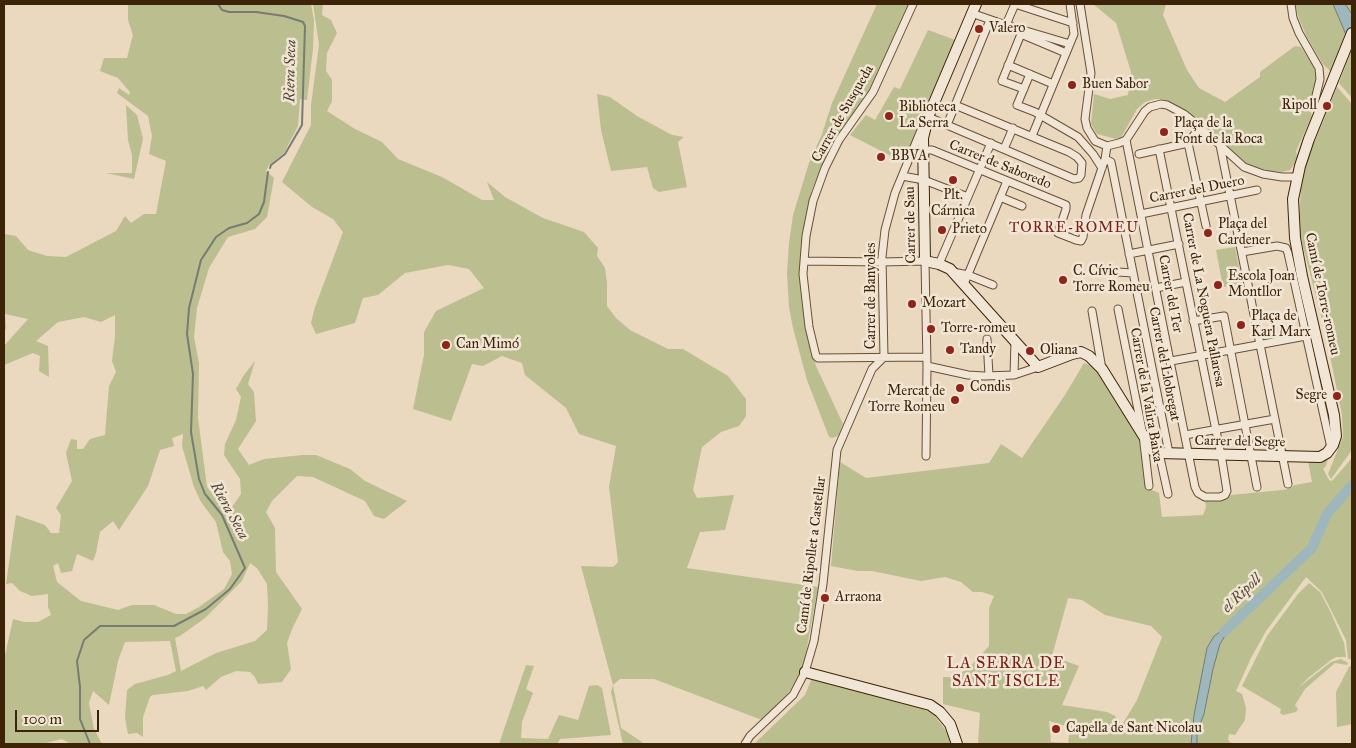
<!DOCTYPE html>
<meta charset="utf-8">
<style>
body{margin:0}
#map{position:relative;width:1356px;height:748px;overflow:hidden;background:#ead8bf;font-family:"IM FELL Great Primer",serif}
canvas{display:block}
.frame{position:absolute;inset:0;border:5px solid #3d2307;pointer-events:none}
.scale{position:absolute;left:15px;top:710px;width:84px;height:22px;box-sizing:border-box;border:2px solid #3d2307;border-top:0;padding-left:6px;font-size:15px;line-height:18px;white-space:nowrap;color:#3d2307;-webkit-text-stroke:4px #f1e6d5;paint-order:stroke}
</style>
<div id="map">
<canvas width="1356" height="748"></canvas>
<div class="frame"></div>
<div class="scale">100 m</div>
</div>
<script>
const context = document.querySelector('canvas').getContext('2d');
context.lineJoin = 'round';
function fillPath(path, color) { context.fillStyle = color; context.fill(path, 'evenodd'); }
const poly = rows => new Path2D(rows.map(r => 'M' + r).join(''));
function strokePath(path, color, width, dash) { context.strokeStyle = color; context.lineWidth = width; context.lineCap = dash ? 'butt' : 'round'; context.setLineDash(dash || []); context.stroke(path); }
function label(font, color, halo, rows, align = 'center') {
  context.font = font + ' "IM FELL Great Primer",serif'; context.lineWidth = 5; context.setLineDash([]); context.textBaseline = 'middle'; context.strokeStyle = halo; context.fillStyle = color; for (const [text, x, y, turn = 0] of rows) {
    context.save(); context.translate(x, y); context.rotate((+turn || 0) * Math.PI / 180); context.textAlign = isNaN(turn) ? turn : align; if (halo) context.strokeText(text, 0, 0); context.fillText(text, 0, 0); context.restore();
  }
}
fillPath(poly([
 [128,4,311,4,314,21,313,49,307,100,300,99,298,126,284,153,269,165,266,171,274,178,267,217,255,229,228,237,209,268,197,308,194,337,199,363,198,418,207,487,221,505,232,507,241,494,240,479,224,455,225,444,236,420,241,397,236,389,244,375,255,361,248,384,254,392,256,421,238,449,249,465,264,459,303,455,316,455,350,469,365,481,407,501,384,519,374,516,365,501,313,477,297,476,272,501,266,512,275,528,276,572,302,609,292,629,287,643,291,669,282,682,258,684,255,677,250,672,236,671,221,677,206,690,203,686,188,691,153,695,150,697,143,717,143,737,137,733,128,734,125,718,127,690,135,684,168,675,176,671,170,641,125,642,118,661,109,705,93,691,89,703,94,729,102,744,71,744,62,739,42,744,4,744,4,660,13,619,24,622,38,622,51,615,48,607,48,594,32,596,20,591,12,583,6,584,16,515,45,525,51,533,59,533,61,515,56,508,72,481,66,453,71,439,77,440,77,449,83,449,90,439,105,435,109,386,116,372,112,361,115,336,115,315,101,322,84,317,58,322,36,341,48,346,49,377,39,371,40,356,33,353,4,365,4,346,28,319,5,314,6,329,4,331,4,234,16,236,28,250,47,256,66,257,116,231,125,216,131,223,144,214,156,214,166,161,149,154,152,136,148,116,117,93,119,88,129,95,130,92,118,78,100,71,104,58,127,58,133,35,128,20],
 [183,434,182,446,194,487,201,502,216,522,223,552,230,561,232,574,224,589,199,607,186,614,176,614,154,605,132,605,118,610,81,601,57,582,53,566,58,563,61,573,72,571,77,554,93,561,96,553,100,532,113,521,119,530,148,486,160,450,174,446,172,438],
 [250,563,257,568,267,584,268,606,267,630,255,641,216,653,181,671,175,638,180,636,205,618,242,581],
 [313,4,323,4,322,15,331,20,337,33,327,53,326,71,332,80,332,101,327,111,355,129,382,142,398,159,442,177,482,200,494,200,487,182,505,197,543,218,584,232,598,248,597,256,605,268,607,283,607,306,616,318,630,330,668,349,683,349,728,376,746,399,746,416,739,426,721,432,702,447,693,490,697,498,734,495,725,530,700,532,687,568,818,587,804,664,800,676,783,700,762,720,654,679,620,679,613,685,621,728,642,742,642,744,623,744,611,692,613,685,581,566,613,567,618,562,609,487,616,446,579,434,566,408,525,375,522,363,502,356,483,366,472,364,451,421,413,409,424,355,424,332,436,311,484,288,469,269,448,265,405,273,378,295,363,298,355,323,316,334,311,323,315,307,343,232,333,219,312,207,282,182,311,125,311,105,319,45],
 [877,4,910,4,880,71,867,94,836,141,821,168,812,189,806,218,801,273,810,341,816,366,843,424,838,436,832,438,829,437,807,380,793,328,789,307,787,274,789,243,793,215,809,163,822,134,832,103],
 [1093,4,1166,4,1163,15,1187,70,1199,88,1225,102,1260,77,1260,72,1295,46,1301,47,1314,67,1317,77,1309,106,1312,116,1296,151,1297,156,1293,166,1290,170,1282,172,1270,171,1247,164,1188,112,1163,99,1155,99,1145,102,1137,109,1122,136,1116,139,1097,134,1091,124,1094,94,1110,99,1128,95,1131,72,1116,23],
 [1295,4,1352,4,1352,23,1332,73,1322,63,1307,37,1299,19],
 [928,30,958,41,910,150,897,161,895,158,850,135,866,115,875,120,894,87,900,89],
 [1352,48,1352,98,1339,83],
 [1337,87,1352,104,1352,450,1331,479,1328,474,1343,437,1342,415,1325,331,1300,235,1299,221,1301,186,1304,167],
 [597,94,610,97,637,116,672,135,684,137,678,142,687,187,659,192,653,188,647,167,611,171,601,130],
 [126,105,137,115,143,139,134,179,106,173,132,173,132,155,128,140],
 [1235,247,1242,283,1223,287,1216,250],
 [1084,363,1096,368,1141,438,1142,457,1147,483,1152,490,1159,493,1162,517,1203,515,1206,507,1205,500,1221,500,1231,495,1282,490,1289,489,1295,485,1312,482,1308,461,1328,458,1326,466,1323,469,1329,480,1332,481,1352,458,1352,659,1348,659,1346,640,1327,602,1321,591,1306,577,1266,631,1251,658,1236,691,1242,694,1246,708,1245,720,1235,735,1229,734,1228,739,1231,744,978,744,980,713,943,704,943,677,955,677,970,667,989,646,989,608,994,596,982,592,973,592,961,582,945,577,921,581,872,571,858,571,831,566,840,462,866,478,989,463,1001,444,1022,458,1065,395],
 [1068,598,1082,600,1105,615,1151,626,1162,637,1137,700,1122,725,1115,716,1107,712,1062,705,1079,666,1052,656],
 [1049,721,1066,726,1070,731,1068,743,1051,742],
 [1309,583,1320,592,1330,611,1344,643,1346,657,1336,657,1331,660,1308,678,1298,688,1331,662,1341,659,1348,663,1347,665,1335,663,1305,689,1295,705,1298,709,1296,712,1283,715,1280,713,1281,709,1242,686,1267,636,1298,594],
 [526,665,534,666,526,689,533,693,522,722,521,738,548,739,559,715,578,720,589,686,597,685,602,688,611,735,560,739,557,744,499,744],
 [1352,665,1352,724,1337,727,1336,692,1349,667],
 [812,678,925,710,935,716,949,735,951,744,754,744,805,695]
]), '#bbbe8f');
const water = poly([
 [1333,4,1345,4,1352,14,1352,49,1333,4],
 [1233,623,1220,644,1213,669,1204,714,1197,732,1197,744,1191,744,1194,715,1207,648,1214,636,1233,623]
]);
fillPath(water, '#9db7bd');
strokePath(water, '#777c74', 1);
strokePath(poly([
 [218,4,222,10,229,12,256,12,284,16,303,22,305,26,302,125,285,154,271,165,270,168],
 [90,744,80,719,80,687,77,661,84,640,100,626,174,626,206,609,230,589,245,568,222,515,205,494,199,479,191,432,193,374,187,334,189,308,201,260,216,237,229,228,247,223,259,214,264,202,268,172]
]), '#777c74', 2);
strokePath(poly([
 [1224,632,1312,548,1327,514,1352,485]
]), '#9db7bd', 10);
const street = poly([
 [913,4,873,92,839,140,825,168,813,201,806,236,803,274,809,327,816,356,818,358,927,357],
 [1015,4,1073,23],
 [1080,4,1091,73,1085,119,1087,128,1095,141,1107,146,1119,143,1126,140,1145,111,1150,107,1161,104,1167,105,1184,114,1200,127,1244,167,1263,174,1282,177,1297,177],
 [1291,4,1293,18,1299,33,1319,68,1320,79,1314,104,1317,109,1321,111],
 [971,13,1006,25,1070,44],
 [1006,25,1015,4],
 [1023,29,1002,81,1024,89],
 [1021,34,1066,53],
 [1008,65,1053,84],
 [1030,74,1017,105,1035,112,1078,137,1093,154,1102,168],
 [927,118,928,117,947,125,1074,179,1079,178,1081,175,1082,163,1077,157,1069,152,955,105],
 [947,125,990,20],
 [1200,127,1188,143,1206,226],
 [1032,136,1074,34,1070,4],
 [1126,140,1195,487,1198,493,1205,497,1220,497,1225,495,1227,491,1222,460,1159,149],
 [1220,145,1288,484],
 [1107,146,1105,159,1111,162,1169,453],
 [1004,149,1013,128],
 [921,150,932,150,1066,205,1066,209,1058,233,1076,240,1081,241,1083,237,1086,215,1105,159],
 [1139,154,1188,143],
 [902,176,924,180,968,197],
 [1000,197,1022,206],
 [1141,214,1257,190],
 [1242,252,1277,246,1286,248,1288,253,1331,448],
 [1129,254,1179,244],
 [804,261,882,262,925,261,927,366,926,456],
 [939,264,991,143],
 [1102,271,1133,273],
 [953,272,968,275,993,285],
 [964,284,1007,181],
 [1156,288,1186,282],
 [1118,309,1143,435,1149,486],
 [1092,311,1102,369],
 [1193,321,1224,316,1257,487],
 [987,339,989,376],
 [884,357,882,257,885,230,895,193,921,130],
 [1171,361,1306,336],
 [927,366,968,375,984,376,1014,375,1038,367],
 [1014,375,1015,341],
 [1185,435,1275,419],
 [1159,453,1168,494],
 [745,744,750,736,793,695,805,672,814,641,823,584,837,450,872,369,884,357]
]);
const secondary = poly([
 [976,4,928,117,923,138,925,261,939,264,950,269,1038,367,1072,354,1081,352,1089,356,1102,369,1153,451,1159,453,1320,457,1327,453,1333,445,1336,436,1334,415,1302,276,1295,238,1293,199,1300,166,1309,139,1352,33],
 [805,672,930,705,940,712,950,724,957,744]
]);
strokePath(street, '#685035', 9);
strokePath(secondary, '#3d2307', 12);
strokePath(street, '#f1e6d5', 7);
strokePath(secondary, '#f1e6d5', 10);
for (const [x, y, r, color] of [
 [979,29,5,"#8f2418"],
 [1072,85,5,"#8f2418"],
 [1327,106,5,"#8f2418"],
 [889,116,5,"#8f2418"],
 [1164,132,5,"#8f2418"],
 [881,157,5,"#8f2418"],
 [953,180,5,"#8f2418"],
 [942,230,5,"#8f2418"],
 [1208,233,5,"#8f2418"],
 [1063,280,5,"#8f2418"],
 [1218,285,5,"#8f2418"],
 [912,304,5,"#8f2418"],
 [1241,325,5,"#8f2418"],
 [931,329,5,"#8f2418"],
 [446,345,5,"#8f2418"],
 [950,350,5,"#8f2418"],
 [1030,351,5,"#8f2418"],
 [960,388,5,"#8f2418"],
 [1337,396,5,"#8f2418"],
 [955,400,5,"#8f2418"],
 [825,598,5,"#8f2418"],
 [1056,729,5,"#8f2418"]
]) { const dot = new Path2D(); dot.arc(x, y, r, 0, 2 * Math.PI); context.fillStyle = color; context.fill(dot); strokePath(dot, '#f1e6d5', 2); }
label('14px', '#3d2307', '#f1e6d5', [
 ["Valero",989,29],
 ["Buen Sabor",1082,85],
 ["Ripoll",1317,106,"right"],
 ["Biblioteca",899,108],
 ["La Serra",899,124],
 ["Plaça de la",1174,124],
 ["Font de la Roca",1174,140],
 ["BBVA",891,157],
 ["Plt.",953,196,"center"],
 ["Cárnica",953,212,"center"],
 ["Plaça del",1218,225],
 ["Cardener",1218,241],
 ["Prieto",952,230],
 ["C. Cívic",1073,272],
 ["Torre Romeu",1073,288],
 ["Escola Joan",1228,277],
 ["Montllor",1228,293],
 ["Mozart",922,304],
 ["Plaça de",1251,317],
 ["Karl Marx",1251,333],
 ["Torre-romeu",941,329],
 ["Can Mimó",456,345],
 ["Tandy",960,350],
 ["Oliana",1040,351],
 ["Condis",970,388],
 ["Mercat de",945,392,"right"],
 ["Torre Romeu",945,408,"right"],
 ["Segre",1327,396,"right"],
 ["Arraona",835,598],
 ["Capella de Sant Nicolau",1066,729]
], 'left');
label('14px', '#3d2307', '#f1e6d5', [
 ["Carrer de Susqueda",843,114,-60],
 ["Carrer de Saboredo",1000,165,22],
 ["Carrer del Duero",1197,190,-11],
 ["Carrer de Sau",911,225,-91],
 ["Carrer del Ter",1170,294,79],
 ["Camí de Torre-romeu",1322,294,78],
 ["Carrer de Banyoles",872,296,-90],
 ["Carrer de La Noguera Pallaresa",1203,300,79],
 ["Carrer del Llobregat",1164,364,79],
 ["Carrer de la Valira Baixa",1146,395,80],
 ["Carrer del Segre",1240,442,1],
 ["Camí de Ripollet a Castellar",812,555,-83]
]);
label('italic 15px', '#554834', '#f1e6d5', [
 ["Riera Seca",291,71,-89],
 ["Riera Seca",229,511,61],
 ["el Ripoll",1242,594,-44]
]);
context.letterSpacing = '1px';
label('15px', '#7a1f14', '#f1e6d5', [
 ["TORRE-ROMEU",1074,228]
]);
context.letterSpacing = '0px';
context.letterSpacing = '1px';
label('16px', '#7a1f14', '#f1e6d5', [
 ["LA SERRA DE",1006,664],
 ["SANT ISCLE",1006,682]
]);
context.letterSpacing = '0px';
</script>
